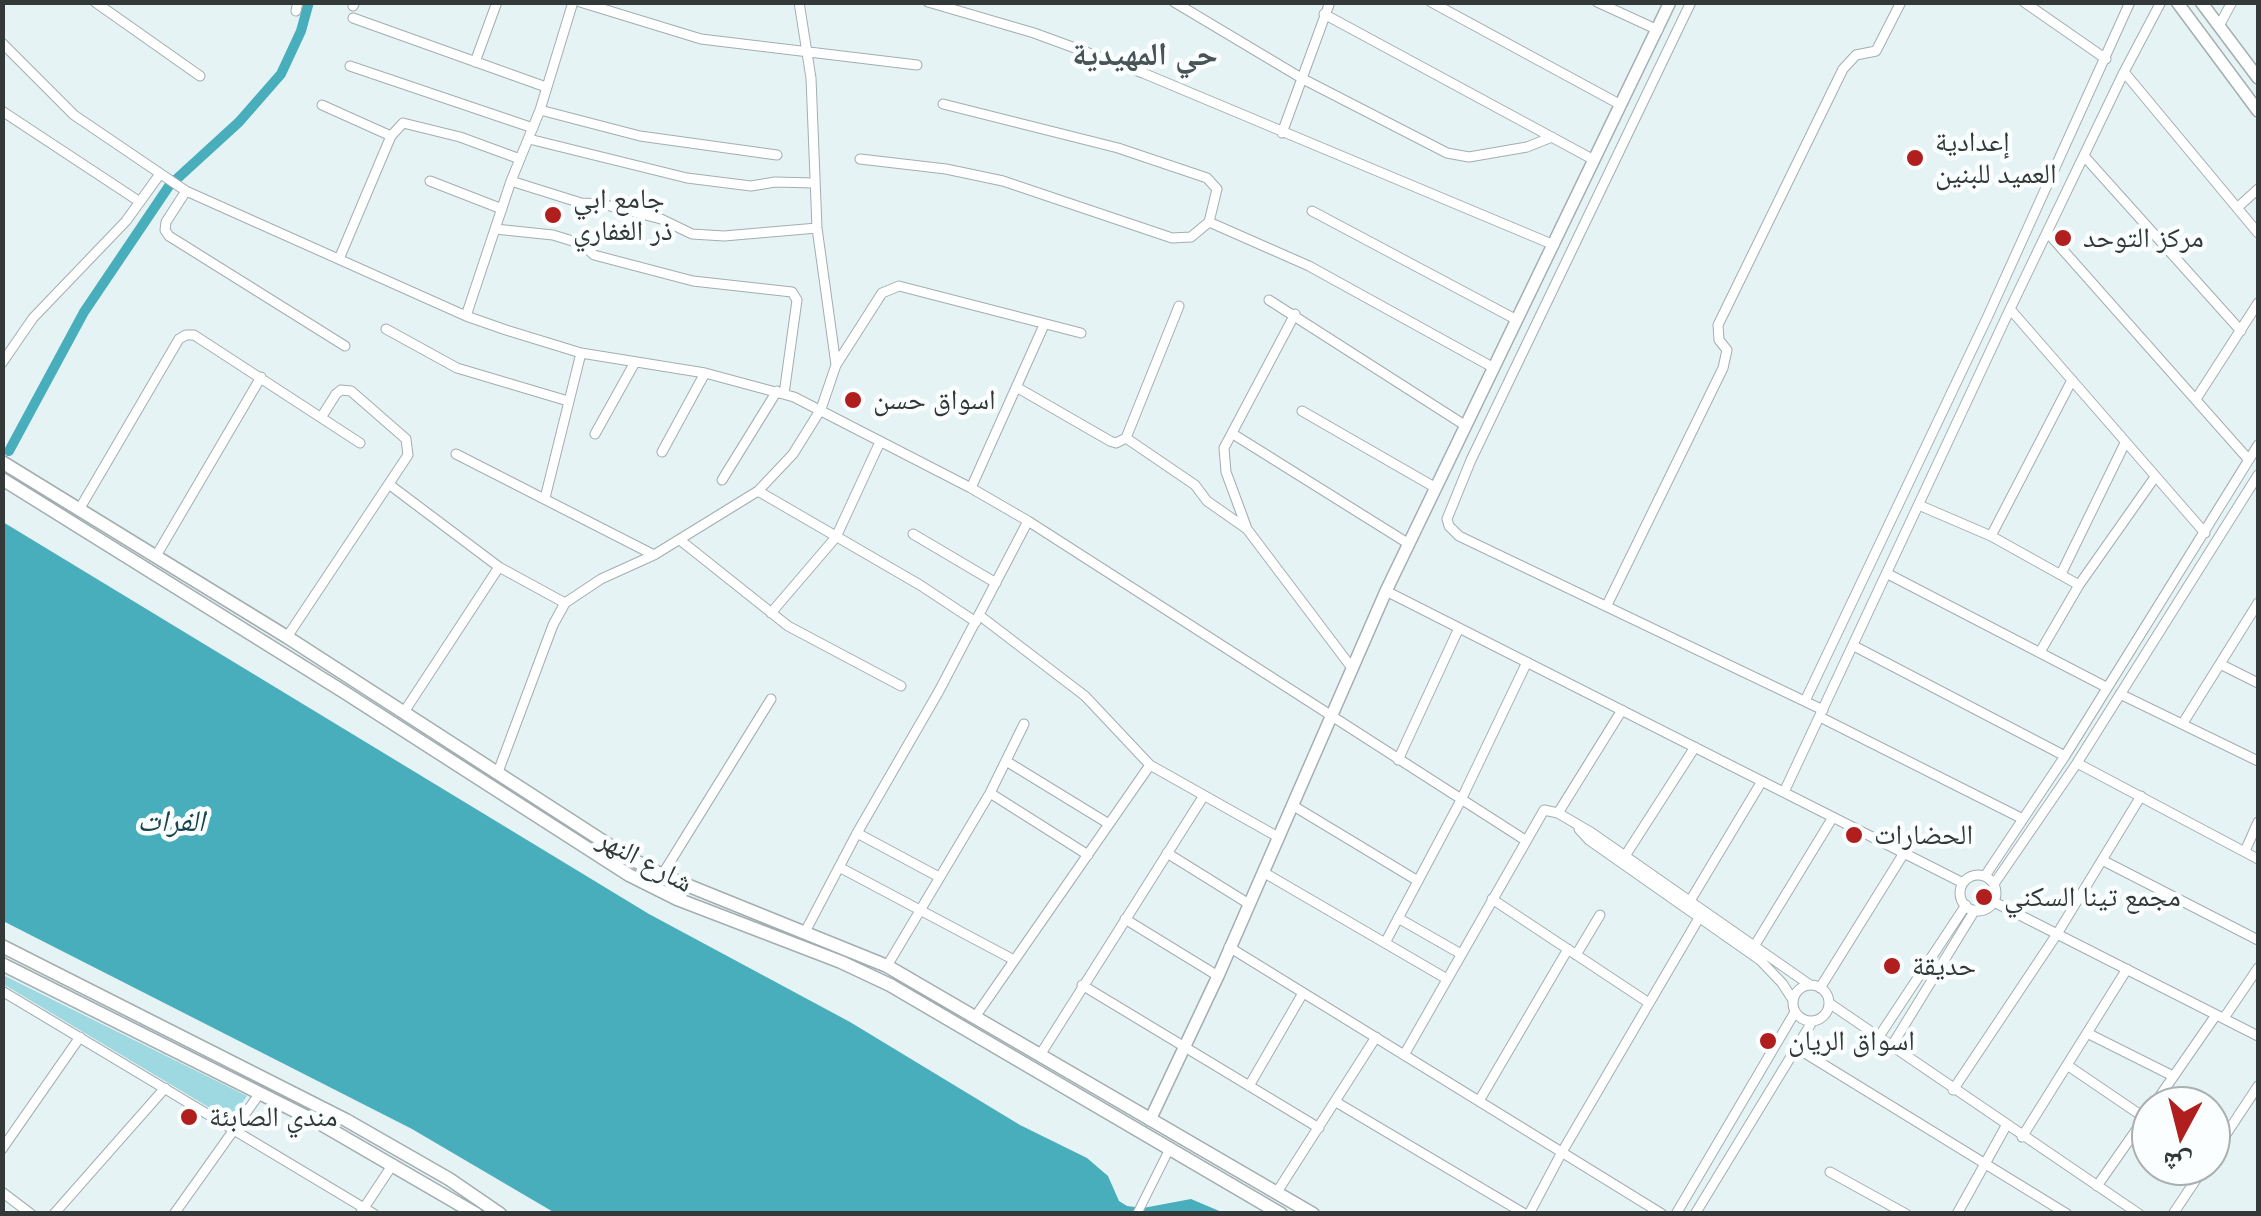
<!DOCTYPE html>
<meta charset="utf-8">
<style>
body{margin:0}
#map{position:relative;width:2261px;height:1216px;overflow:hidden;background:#e6f3f5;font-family:"Golos Text","Noto Naskh Arabic",sans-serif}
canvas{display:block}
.frame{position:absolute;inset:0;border:5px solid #333839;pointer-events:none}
.north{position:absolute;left:2131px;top:1086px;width:100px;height:100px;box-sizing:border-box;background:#fbfefe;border:2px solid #abafaf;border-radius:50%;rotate:187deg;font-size:28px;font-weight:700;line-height:40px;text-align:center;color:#333839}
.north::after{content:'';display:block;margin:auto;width:35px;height:45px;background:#b01f1d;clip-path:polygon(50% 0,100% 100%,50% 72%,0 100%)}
</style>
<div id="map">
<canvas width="2261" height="1216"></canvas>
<div class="frame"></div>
<div class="north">ش</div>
</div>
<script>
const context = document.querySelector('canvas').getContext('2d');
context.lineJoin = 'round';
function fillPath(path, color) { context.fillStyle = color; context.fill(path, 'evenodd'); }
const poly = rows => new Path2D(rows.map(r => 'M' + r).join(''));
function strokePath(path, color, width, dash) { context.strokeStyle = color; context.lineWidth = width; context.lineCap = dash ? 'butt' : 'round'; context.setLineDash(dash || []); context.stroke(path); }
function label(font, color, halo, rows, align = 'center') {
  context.font = font + ' "Golos Text","Noto Naskh Arabic",sans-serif'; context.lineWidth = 9; context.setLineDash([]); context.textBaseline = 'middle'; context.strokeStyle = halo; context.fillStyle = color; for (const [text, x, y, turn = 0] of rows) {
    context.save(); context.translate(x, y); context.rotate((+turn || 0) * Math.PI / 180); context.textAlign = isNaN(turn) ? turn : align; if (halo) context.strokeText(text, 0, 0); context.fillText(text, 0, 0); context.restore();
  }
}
fillPath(poly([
 [3,975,247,1096,230,1120,3,984]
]), '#9ed8e0');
fillPath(poly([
 [3,522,649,914,850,1022,1020,1125,1087,1158,1108,1176,1119,1201,1127,1206,1143,1208,1191,1199,1224,1213,555,1213,412,1129,3,921]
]), '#48aebc');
strokePath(poly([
 [9,451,84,312,169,186,239,122,281,74,301,31,309,2]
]), '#48aebc', 10);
const pedestrian = poly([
 [1137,1214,1170,1148]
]);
const minor = poly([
 [95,2,200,76],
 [580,2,701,39,917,65],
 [928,2,1034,33,1143,73,1554,245],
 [1174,2,1303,79,1447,153,1469,157,1527,147,1552,137],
 [1431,2,1621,105],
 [1597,2,1658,30],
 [1691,2,1471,460,1447,519,1449,526,1459,536,1823,710],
 [2024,2,2106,59],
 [353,6,355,2],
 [296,11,298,2],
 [1324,14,1594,160],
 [353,18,546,87],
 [2219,26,2232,2],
 [2,43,74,115,186,191,466,316,506,330,581,353,705,373,794,397,971,488,1028,521,1525,840],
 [475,62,497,2],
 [350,66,533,128],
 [2124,72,2258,233],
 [322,105,391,136],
 [540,110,640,136,777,155],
 [2,111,140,202],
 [1282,133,1330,2],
 [529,139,687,178,751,186,775,182,814,183],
 [2084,156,2241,331],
 [860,159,946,169,1003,181,1172,238,1191,237,1209,222,1217,189,1207,178,1118,148,943,104],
 [430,181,502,209],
 [511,181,581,203,602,204,661,219,692,234,724,236,817,228],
 [186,191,166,222,165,230,169,236,345,346],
 [2237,208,2258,189],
 [1312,211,1517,320],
 [1209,222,1309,266,1494,368],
 [495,229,553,235,582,244,594,255,693,281,792,292,797,300,784,394],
 [2047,232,2249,460],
 [339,259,391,136,403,123,460,137,520,159],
 [1269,300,1466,426],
 [2010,309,2205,533],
 [466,316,511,181,540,110,573,2],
 [386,329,457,368,568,401],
 [2,363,33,318,126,221,160,174],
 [836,365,882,293,899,286,1081,333],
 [1018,388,1110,441,1116,443,1126,438],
 [2196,399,2258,303],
 [1302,411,1436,488],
 [595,434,634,364],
 [1233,434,1409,544],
 [1126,438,1195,485,1207,501,1247,529,1352,668],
 [1126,438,1179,306],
 [662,452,705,373],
 [456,454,654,555],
 [722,480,777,391],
 [390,485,499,567,565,603],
 [971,488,1044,325],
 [758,491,920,585,976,622],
 [545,498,581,353],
 [1921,506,1991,536,2079,585],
 [80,508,179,339,186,335,194,335,360,443],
 [1246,526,1226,472,1224,448,1295,314],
 [913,534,996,583],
 [1991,536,2072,380],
 [680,540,788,626,901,686],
 [156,556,261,377],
 [1888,574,2106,687],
 [2061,574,2125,443],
 [1386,591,1963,883],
 [1607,605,1723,368,1727,350,1719,340,1718,325,1843,69,1856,55,1876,51,1901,2],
 [771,613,836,537,880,442],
 [979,615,1085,696,1150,765,1278,837],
 [287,637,408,455,406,439,351,391,341,390,336,394,322,416],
 [1854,646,2065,756],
 [2040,652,2079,585,2155,477],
 [2220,664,2258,683],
 [2120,694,2258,761],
 [1805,701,1987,318,2130,2],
 [404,712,499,567],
 [1820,717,2023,819],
 [2183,723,2258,603],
 [1398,760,1459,628],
 [1006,761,1109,824],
 [2077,763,2258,859],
 [498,772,553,625,565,603,601,579,654,555,758,491,793,454,821,409,836,365,817,228,811,78,799,2],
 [1784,792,2010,309,2124,72,2161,2],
 [990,793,1088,855],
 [1292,805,1418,881],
 [1558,813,1622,710],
 [1579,829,1589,840,1760,960,1782,983,1793,1000],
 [857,833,939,877],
 [2245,851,2258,822],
 [1167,853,1249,904],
 [1625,856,1695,747],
 [2102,860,2258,940],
 [839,867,1014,960],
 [1263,872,1447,979],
 [662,875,771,699],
 '1960 893a18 18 0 1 1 36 0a18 18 0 1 1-36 0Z',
 [1985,876,2065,756,2258,445],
 [1994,884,2077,763,2258,475],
 [1492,899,1649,1003],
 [1690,901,1762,781],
 [1994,902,2258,1036],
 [1398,918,1461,954],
 [1125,919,1218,976],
 [805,932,857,833,939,691,1028,521],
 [1385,943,1461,800,1527,662],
 [1755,945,1833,817],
 [1229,947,1662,1214],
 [1576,955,1600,915],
 [887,966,990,793,1024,724],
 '1793 1003a18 18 0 1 1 36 0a18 18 0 1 1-36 0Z',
 [1082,985,1319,1128],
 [1820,988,1904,853],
 [2,991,374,1214],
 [1829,1003,2139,1214],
 [975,1017,1150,765],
 [2224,1018,2258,968],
 [2087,1033,2173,1076],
 [1878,1038,1966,905],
 [1795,1047,2067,1214],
 [1891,1047,1975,910],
 [1040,1055,1203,797],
 [1404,1055,1544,810,1558,813,1592,833,1810,985],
 [2067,1065,2145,1118],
 [1249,1086,1303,993],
 [1953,1090,2057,934,2141,796],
 [1479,1101,1568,949],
 [1336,1102,1525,1214],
 [2153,1106,2216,1015],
 [2022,1137,2127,969],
 [2,1149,80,1037],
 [2211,1157,2258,1086],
 [1830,1172,1906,1214],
 [2097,1186,2151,1109],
 [2,1192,31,1214],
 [1277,1192,1376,1037],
 [54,1214,165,1088],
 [174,1214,260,1093],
 [360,1214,393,1164],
 [1529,1214,1562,1152,1699,918],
 [1676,1214,1795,1012],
 [1695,1214,1812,1022],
 [1957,1214,2006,1126],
 [2173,1214,2205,1166]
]);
const tertiary = poly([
 [2177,2,2258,111],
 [2201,2,2258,78],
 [1150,1120,1218,976,1386,591,1670,2]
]);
const secondary = poly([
 [2,462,287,637,626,856,662,875,887,966,1313,1214],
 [2,479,344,692,629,875,677,899,841,962,890,985,1281,1214],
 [2,946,346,1120,449,1179,500,1214],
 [2,964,321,1124,476,1214]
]);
strokePath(pedestrian, '#a2aeb0', 10);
strokePath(minor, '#a2aeb0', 11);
strokePath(tertiary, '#a2aeb0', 14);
strokePath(secondary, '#a2aeb0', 15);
strokePath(pedestrian, '#fff', 8);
strokePath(minor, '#fff', 9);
strokePath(tertiary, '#fff', 11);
strokePath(secondary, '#fff', 12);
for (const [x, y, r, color] of [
 [1915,158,10,"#b01f1d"],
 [553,215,10,"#b01f1d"],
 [2063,238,10,"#b01f1d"],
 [853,400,10,"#b01f1d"],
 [1854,835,10,"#b01f1d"],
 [1984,897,10,"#b01f1d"],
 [1892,966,10,"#b01f1d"],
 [1768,1041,10,"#b01f1d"],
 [189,1117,10,"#b01f1d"]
]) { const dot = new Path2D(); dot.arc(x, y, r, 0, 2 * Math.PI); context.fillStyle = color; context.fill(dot); strokePath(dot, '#fbfefe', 4); }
label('28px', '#333839', '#fbfefe', [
 ["إعدادية",1935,142],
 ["العميد للبنين",1935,174],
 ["جامع ابي",573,199],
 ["ذر الغفاري",573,231],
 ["مركز التوحد",2083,238],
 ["اسواق حسن",873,400],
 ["الحضارات",1874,835],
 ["مجمع تينا السكني",2004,897],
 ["حديقة",1912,966],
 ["اسواق الريان",1788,1041],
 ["مندي الصابئة",209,1117]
], 'left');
label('28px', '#333839', '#fbfefe', [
 ["شارع النهر",645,861,28]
]);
label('italic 30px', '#19464d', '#fbfefe', [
 ["الفرات",171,821]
]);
label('bold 32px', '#495456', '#fbfefe', [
 ["حي المهيدية",1145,55]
]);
</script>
